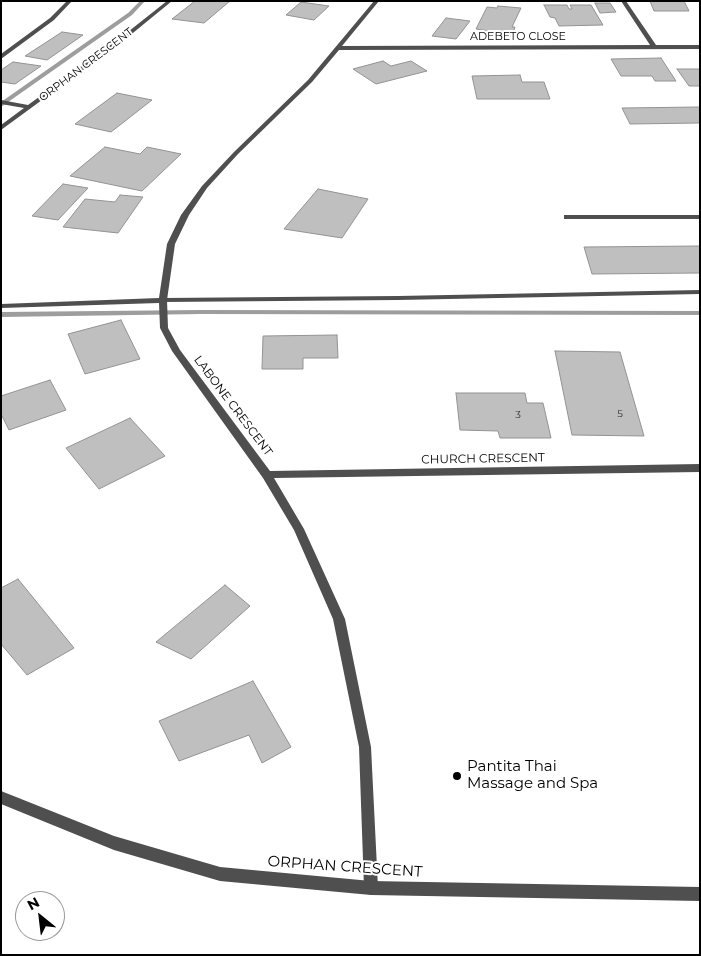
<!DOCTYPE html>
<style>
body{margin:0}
#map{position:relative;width:701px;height:956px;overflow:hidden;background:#fff;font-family:Montserrat,sans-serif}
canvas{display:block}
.frame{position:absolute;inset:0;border:2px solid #000;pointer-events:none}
.north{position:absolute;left:15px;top:891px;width:50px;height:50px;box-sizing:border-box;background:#fff;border:1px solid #999;border-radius:50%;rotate:331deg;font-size:14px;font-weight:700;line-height:20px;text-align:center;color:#000}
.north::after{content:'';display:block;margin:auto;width:18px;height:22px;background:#000;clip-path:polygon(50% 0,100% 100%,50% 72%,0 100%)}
</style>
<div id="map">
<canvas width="701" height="956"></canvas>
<div class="frame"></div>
<div class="north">N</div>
</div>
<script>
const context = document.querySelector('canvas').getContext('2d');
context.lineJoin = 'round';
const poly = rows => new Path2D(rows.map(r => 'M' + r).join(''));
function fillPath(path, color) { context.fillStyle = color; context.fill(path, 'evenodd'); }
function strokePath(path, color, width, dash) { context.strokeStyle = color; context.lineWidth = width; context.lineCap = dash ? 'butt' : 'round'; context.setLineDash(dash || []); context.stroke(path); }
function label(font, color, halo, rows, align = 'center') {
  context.font = font + ' Montserrat,sans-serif'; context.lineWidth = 4; context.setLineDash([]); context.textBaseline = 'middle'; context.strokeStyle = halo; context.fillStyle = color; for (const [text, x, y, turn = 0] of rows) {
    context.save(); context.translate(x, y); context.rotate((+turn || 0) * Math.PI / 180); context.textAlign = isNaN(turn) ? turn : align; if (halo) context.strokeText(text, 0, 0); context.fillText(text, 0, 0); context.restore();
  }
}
fillPath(poly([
 [140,1,145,1,132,15,1,107,1,102,128,13,140,1],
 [201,310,700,311,700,315,201,314,1,317,1,312,201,310]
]), '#9d9d9d');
const building = poly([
 [195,1,230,1,204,23,172,19,195,1],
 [650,1,684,1,689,11,654,11,650,1],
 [301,2,329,6,314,20,286,15,301,2],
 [595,3,610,3,616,12,600,13,595,3],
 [544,5,567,5,569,9,572,9,570,5,591,5,603,25,559,26,555,18,550,17,544,5],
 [498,6,521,8,512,27,515,27,512,36,488,33,489,31,476,29,487,7,497,8,498,6],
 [446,18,470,21,456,39,432,36,446,18],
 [62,32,83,35,47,60,25,56,62,32],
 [661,58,676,81,655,81,652,76,621,76,611,59,661,58],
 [383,61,391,66,411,61,427,71,376,84,353,69,383,61],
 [13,62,41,66,15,84,1,82,1,70,13,62],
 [677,69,700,69,700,86,689,86,677,69],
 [520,75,522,82,544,82,550,99,477,99,472,76,520,75],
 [117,93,152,100,111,132,75,124,117,93],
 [700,107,700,123,630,124,622,108,700,107],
 [105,147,140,154,147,147,181,154,142,191,70,176,105,147],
 [63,184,88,188,58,220,32,216,63,184],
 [318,189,368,199,342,238,284,229,318,189],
 [120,195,143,197,118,233,63,227,85,199,115,202,120,195],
 [700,246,700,273,592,274,584,247,700,246],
 [121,320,140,359,85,374,68,334,121,320],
 [337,335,338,358,303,358,303,369,262,369,263,336,337,335],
 [555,351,620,352,644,436,572,435,555,351],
 [50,380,66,410,9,430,1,414,1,396,50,380],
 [456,393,525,393,527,403,543,403,551,438,500,438,498,431,460,430,456,393],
 [130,418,165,456,99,489,66,448,130,418],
 [18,579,74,648,27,675,1,644,1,588,18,579],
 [225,585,250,606,191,659,156,642,225,585],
 [253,681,291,747,262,763,249,735,179,761,159,721,253,681]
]);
fillPath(building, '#bfbfbf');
strokePath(building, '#939393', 1);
fillPath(poly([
 [564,215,700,215,700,219,564,219,564,215],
 [700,290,700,294,398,300,163,302,159,300,163,298,398,296,700,290]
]), '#4f4f4f');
fillPath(poly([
 [67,1,72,1,54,20,1,59,1,54,50,18,67,1],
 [374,1,379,1,342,46,650,45,621,1,626,1,656,45,700,45,700,49,339,50,312,82,238,154,207,188,189,215,175,244,167,300,168,328,180,350,270,471,700,464,700,472,274,478,304,529,345,619,371,747,378,888,376,893,371,895,366,893,364,888,359,747,333,619,294,530,263,478,172,351,160,328,159,303,1,308,1,304,159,298,167,244,181,215,202,186,234,152,308,80,374,1]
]), '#4f4f4f');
fillPath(poly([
 [167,1,172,1,128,37,1,130,1,125,24,108,1,104,1,100,28,105,124,35,167,1],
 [1,791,114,836,220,867,371,881,700,887,700,901,371,895,220,881,114,850,1,804,1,791]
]), '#4f4f4f');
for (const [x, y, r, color] of [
 [457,776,5,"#000"]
]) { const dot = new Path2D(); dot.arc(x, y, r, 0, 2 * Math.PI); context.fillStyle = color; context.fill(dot); strokePath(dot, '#fff', 2); }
label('10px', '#303030', null, [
 ["5",620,414],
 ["3",518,415]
]);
label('11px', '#000', '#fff', [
 ["ADEBETO CLOSE",518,37],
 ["ORPHAN CRESCENT",86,65,-37]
]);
label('12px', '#000', '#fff', [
 ["LABONE CRESCENT",233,406,53],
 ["CHURCH CRESCENT",483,459,-1]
]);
label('15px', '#000', '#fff', [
 ["Pantita Thai",467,767],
 ["Massage and Spa",467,784]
], 'left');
label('15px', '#000', '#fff', [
 ["ORPHAN CRESCENT",345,867,4]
]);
</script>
